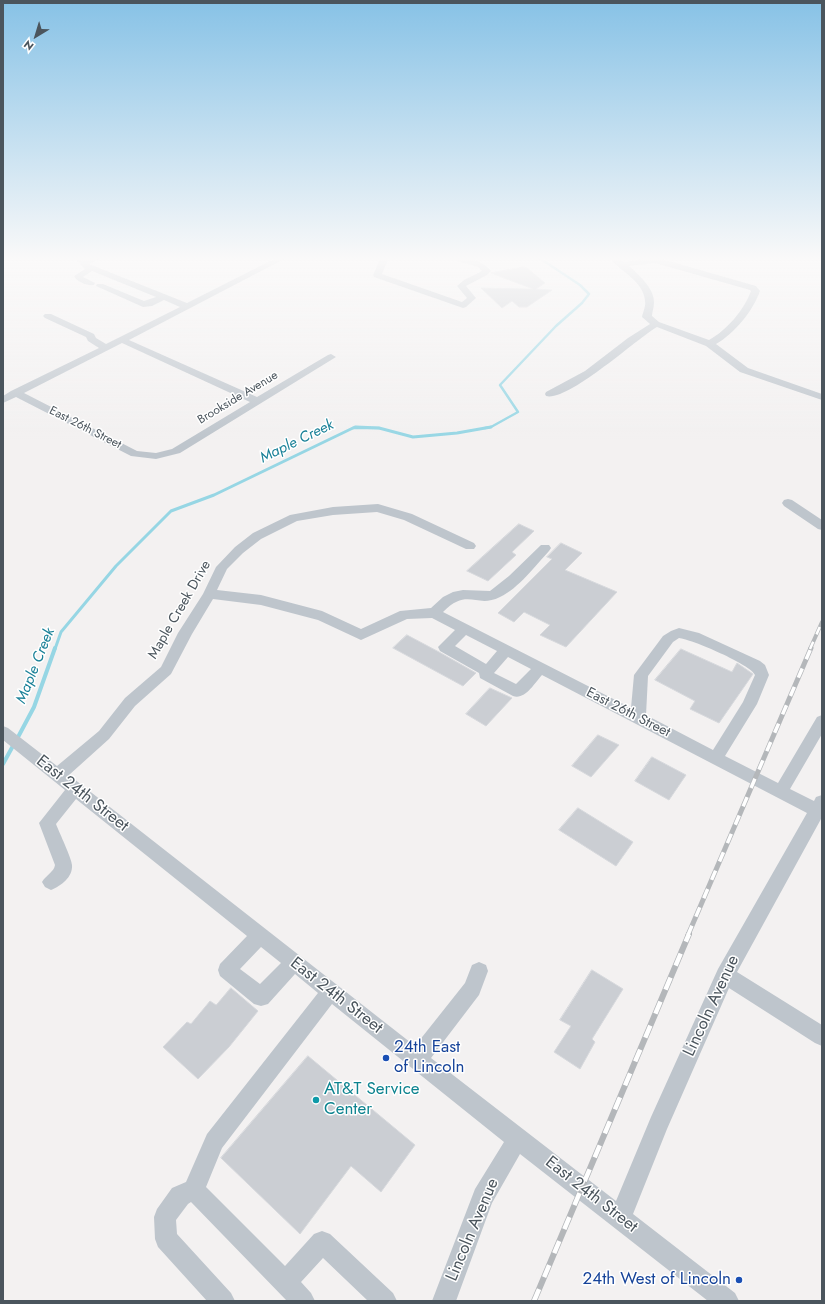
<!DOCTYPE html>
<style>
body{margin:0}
#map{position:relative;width:825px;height:1304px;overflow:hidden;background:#f3f1f1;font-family:Jost,sans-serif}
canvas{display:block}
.frame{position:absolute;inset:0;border:4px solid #4b555d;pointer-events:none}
.north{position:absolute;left:16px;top:16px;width:40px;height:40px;-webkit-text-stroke:3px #fff;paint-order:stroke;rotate:218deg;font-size:11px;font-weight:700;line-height:16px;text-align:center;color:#4b555d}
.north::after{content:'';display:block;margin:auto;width:14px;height:18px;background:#4b555d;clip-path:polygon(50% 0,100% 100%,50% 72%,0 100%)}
</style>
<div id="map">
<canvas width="825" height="1304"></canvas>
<div class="frame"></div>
<div class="north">N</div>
</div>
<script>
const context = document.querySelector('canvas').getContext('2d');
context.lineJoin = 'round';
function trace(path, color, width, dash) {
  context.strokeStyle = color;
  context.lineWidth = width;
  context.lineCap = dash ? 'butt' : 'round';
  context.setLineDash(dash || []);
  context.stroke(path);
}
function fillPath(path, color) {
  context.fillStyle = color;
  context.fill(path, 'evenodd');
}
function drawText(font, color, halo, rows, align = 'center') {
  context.font = font + ' Jost,sans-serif';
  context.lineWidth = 3;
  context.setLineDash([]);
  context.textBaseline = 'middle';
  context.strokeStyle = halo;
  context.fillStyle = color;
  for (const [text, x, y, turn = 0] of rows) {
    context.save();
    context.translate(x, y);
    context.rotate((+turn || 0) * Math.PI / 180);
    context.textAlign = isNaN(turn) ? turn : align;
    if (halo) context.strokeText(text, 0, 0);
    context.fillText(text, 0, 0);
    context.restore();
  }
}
trace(new Path2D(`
 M353 428H379
 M485 428 491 427 518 412 500 385 556 326 582 303 589 294 580 285 538 257`), '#96d6e4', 2.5);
trace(new Path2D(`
 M356 427 379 428 413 437 457 433 491 427
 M55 649 61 632 116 566 171 511 214 495 355 427`), '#96d6e4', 3);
trace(new Path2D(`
 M17 739 34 707 55 648
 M3 764 14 744`), '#96d6e4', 4);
const building = new Path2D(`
 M524 267 527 268 545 283 536 289 552 290 527 307H519L512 301 502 308 481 288 533 289 491 273Z
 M519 524 534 531 512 552 516 555 488 581 467 571Z
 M561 543 582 553 565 570 617 592 566 647 540 635 550 625 524 612 514 622 498 613 552 559 547 557Z
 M407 635 439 652 476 673 463 686 393 648Z
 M681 649 732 672 737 663 753 674 719 723 690 709 695 701 655 680Z
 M490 688 512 698 486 726 466 714Z
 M598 735 619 745 591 777 572 766Z
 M652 757 686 775 669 800 635 781Z
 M578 808 633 842 616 866 559 830Z
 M592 970 623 989 592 1039 595 1042 580 1069 554 1052 571 1026 560 1020Z
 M231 988 258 1011 229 1047 198 1079 163 1047 187 1022 191 1024 210 1001 216 1005Z
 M308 1056 415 1145 381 1192 351 1166 300 1234 221 1158Z`);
fillPath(building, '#cbced3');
trace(building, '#d6d8dc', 1);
fillPath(new Path2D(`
 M74 257H82L85 260 91 257H102L89 264 187 303 278 257H288L129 340 257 397 328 355 331 354 336 357 180 453 156 459 131 456 16 397 3 403V396L11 391 99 348 88 341 86 337 45 318 43 316 45 314H51L94 334 96 338 106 344 180 307 164 300 152 306 143 307 96 286 97 284H103L144 301 156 297 92 271 83 277 95 283 94 285C87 286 77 282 74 276L85 269ZM122 343 250 402 172 449 156 453 137 451 24 393Z
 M381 257H389L382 274 462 302 467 298 457 286 464 280 482 271 478 267 451 259 450 257C465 257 482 259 491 271L487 275 466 286 476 298 466 307 463 308 374 277 373 275Z
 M609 257H618L624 262 655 257 756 286 760 291C753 311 734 334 716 344L748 368 822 394V400L740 372 706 346 657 327C635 340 568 402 546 396L545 394 546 392 585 371 628 338 650 324 642 317C643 312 646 306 645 301 644 281 619 271 609 257ZM655 263 750 290 751 291C744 310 727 330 709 340L659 322 652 316C652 312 654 308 654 303 655 289 639 275 629 266Z
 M788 499 792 500 822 520V530L818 529 784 506 782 503 784 500Z
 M378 504 412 514 474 543 476 546 474 549H466L404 520 377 512 333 515 297 521 261 539 243 553 227 569 217 590 261 595 322 611 361 629 400 611 431 608 443 597 453 592 463 590 490 591 509 576 541 545H549L551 548 549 551C535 566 519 588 500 597 476 609 468 587 443 612L631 708 634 675 663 636 671 631 679 628 699 633 760 661 765 665 769 675 757 704 725 756 778 783 817 717 822 715V734L790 789 814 801 816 797 822 795V820L821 819 737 972 822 1025V1046L815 1043 729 988 667 1129 633 1214 735 1293 739 1301H708L520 1154 492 1203 456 1301H432L475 1189 504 1142 332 1004 222 1148 206 1187 285 1266 314 1234 322 1231 330 1234 393 1293 397 1301H368L323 1258 301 1282 311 1293 315 1301H287L191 1202 188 1204 176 1220 177 1234 231 1293 235 1301H207L158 1247 155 1239 154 1217 157 1209 172 1188 186 1182 207 1134 318 993 295 974 268 1004 261 1006 254 1004 220 976 218 970 220 964 247 936 76 799 56 824C59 832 72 859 72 865 73 877 61 886 51 890L45 887 42 882C46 875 54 872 55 865L39 823 65 790 3 740V726L8 728 57 766 99 731 125 698 161 667 178 633 203 594 216 567 235 547 253 533 290 515 333 507ZM213 599 261 605 318 620 361 640 407 619 432 618 455 630 438 647 440 651 479 673 480 678 513 696C525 700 534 684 542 675L807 813 718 969 651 1117 616 1201 431 1058 479 995 488 971 486 965 479 962 472 965 465 983 415 1046 69 775 109 739 135 706 171 674 192 634ZM466 635 497 651 486 664 455 646ZM679 638C691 639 752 665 755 675L743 702 713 750 646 715 648 676 673 642ZM508 657 531 669 516 684 494 673ZM261 947 281 963 260 984 240 969Z`), '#bec5cc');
const railFar2 = new Path2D(`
 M810 649 822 622`);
const railFar1 = new Path2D(`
 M688 935 811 648`);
const rail = new Path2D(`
 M534 1301 689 934`);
trace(railFar2, '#b4b7ba', 4);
trace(railFar1, '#b4b7ba', 5);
trace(rail, '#b4b7ba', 6);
trace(railFar2, '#fff', 2.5, [8]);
trace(railFar1, '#fff', 3.5, [10]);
trace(rail, '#fff', 4.5, [13]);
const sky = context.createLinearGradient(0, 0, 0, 439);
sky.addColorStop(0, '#87c2e6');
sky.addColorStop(0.59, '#faf9f9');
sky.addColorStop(1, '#faf9f900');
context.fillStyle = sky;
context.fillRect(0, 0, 825, 439);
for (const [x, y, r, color] of [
 [386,1058,4,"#1a4fb4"],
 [316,1100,4,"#0f9aa8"],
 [739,1280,4,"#1a4fb4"]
]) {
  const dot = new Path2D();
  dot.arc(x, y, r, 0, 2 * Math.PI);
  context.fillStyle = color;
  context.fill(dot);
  trace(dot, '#fff', 1.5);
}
drawText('12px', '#4b555d', '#fff', [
 ["Brookside Avenue",238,398,-31],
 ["East 26th Street",85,428,27]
]);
drawText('14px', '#4b555d', '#fff', [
 ["Maple Creek Drive",180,610,-60],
 ["East 26th Street",628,713,27]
]);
drawText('italic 15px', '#1a8198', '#fff', [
 ["Maple Creek",297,442,-26],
 ["Maple Creek",36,666,-68]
]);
drawText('17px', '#4b555d', '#fff', [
 ["East 24th Street",82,794,38],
 ["East 24th Street",336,996,38],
 ["Lincoln Avenue",712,1006,-65],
 ["East 24th Street",591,1195,38],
 ["Lincoln Avenue",473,1230,-67]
]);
drawText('17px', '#164399', '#fff', [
 ["24th East",394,1048],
 ["of Lincoln",394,1068],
 ["24th West of Lincoln",731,1280,"right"]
], 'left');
drawText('17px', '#0d838f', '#fff', [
 ["AT&T Service",324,1090],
 ["Center",324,1110]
], 'left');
</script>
